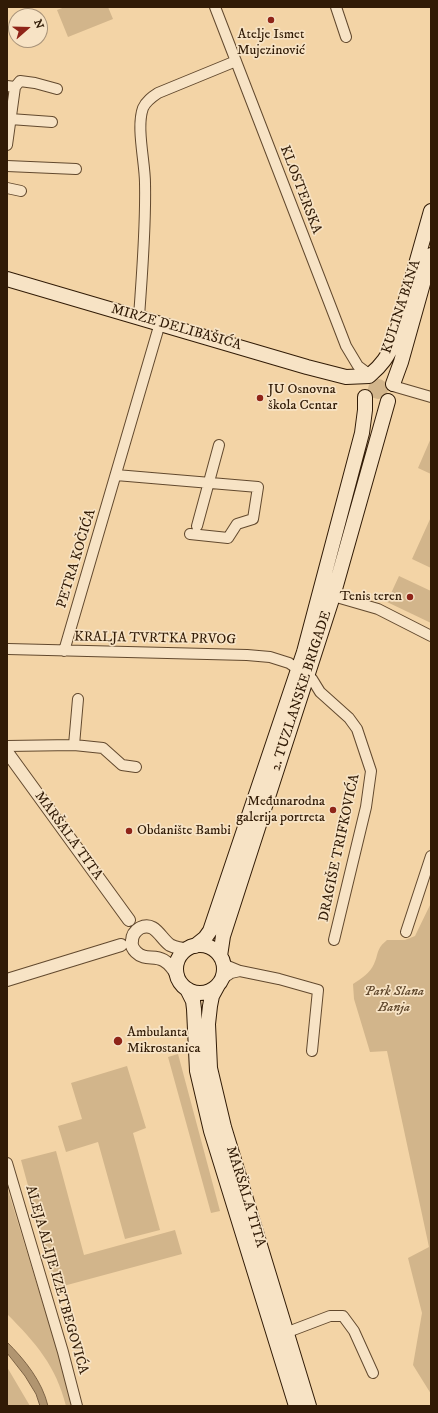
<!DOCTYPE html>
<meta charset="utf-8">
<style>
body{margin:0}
#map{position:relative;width:438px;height:1413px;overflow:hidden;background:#f3d4a6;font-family:"IM FELL DW Pica",serif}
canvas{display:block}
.frame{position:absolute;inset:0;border:8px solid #311b06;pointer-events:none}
.north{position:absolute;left:8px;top:8px;width:40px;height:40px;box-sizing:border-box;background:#f7e3c5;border:1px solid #a89379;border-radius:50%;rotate:70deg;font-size:11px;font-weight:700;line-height:16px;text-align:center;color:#311b06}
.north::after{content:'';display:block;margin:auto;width:14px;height:18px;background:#8f2418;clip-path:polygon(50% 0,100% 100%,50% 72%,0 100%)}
</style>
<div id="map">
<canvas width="438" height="1413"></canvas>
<div class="frame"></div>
<div class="north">N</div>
</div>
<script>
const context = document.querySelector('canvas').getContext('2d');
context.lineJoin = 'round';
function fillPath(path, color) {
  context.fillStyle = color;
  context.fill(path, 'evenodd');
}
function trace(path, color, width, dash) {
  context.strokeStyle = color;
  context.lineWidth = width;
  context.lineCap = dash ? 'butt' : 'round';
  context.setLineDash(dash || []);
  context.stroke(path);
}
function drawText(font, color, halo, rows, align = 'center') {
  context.font = font + ' "IM FELL DW Pica",serif';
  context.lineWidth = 3.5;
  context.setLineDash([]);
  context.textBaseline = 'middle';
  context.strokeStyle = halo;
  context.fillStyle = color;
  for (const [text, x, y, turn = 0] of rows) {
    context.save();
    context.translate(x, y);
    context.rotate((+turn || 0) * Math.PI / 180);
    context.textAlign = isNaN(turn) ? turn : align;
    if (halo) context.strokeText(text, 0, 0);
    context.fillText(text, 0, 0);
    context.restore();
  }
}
fillPath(new Path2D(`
 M65 7H108L113 19 68 37 57 10Z
 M368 389a10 10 0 1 1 20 0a10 10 0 1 1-20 0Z
 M431 438V474L418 468Z
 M431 517V568L412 559Z
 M399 576 431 591V623L387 602Z
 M431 903V1394L413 1365 422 1313 408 1258 429 1247 387 1051 370 1052 354 999 353 984C361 979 370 973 374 964 379 953 376 949 387 940H405L415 936Z
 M178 1054 220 1211 211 1213 168 1057Z
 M127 1066 146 1128 133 1133 160 1230 125 1239 98 1142 66 1152 58 1126 82 1119 71 1083Z
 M56 1151 84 1255 175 1230 182 1254 56 1288 21 1160Z
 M7 1187 56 1347 72 1406H66C56 1366 36 1343 7 1314Z
 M7 1367 30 1406H7Z`), '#d2b58b');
const water = new Path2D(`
 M7 1342C25 1360 42 1381 48 1406H40L36 1394 25 1376 7 1353Z`);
fillPath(water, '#b19570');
trace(water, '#7e6446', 1);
const minor = new Path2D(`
 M215 7 346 346 358 366 370 375
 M336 7 346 37
 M7 86 15 87 7 145
 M15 87 20 81 35 83 57 89
 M10 119 52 122
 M7 166 76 169
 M7 188 21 191
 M139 317C142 273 146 228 145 183 145 162 136 127 143 108 146 101 152 97 158 93L236 61
 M393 386 431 397
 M116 475 258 487 253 519 237 524 228 538 190 534
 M197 526 219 445
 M333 596 378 609 431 636
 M8 649 247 655 270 657 289 663 312 679 320 692 349 718 357 729 371 771 366 807 334 940
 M64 651 160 323
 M74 745 103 748 122 765 136 767
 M7 746 74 745 78 699
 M406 932 431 856
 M240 971 279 979 318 990 312 1051
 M222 979 231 973 240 971 223 964
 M7 1163 63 1352 77 1406
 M280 1335 330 1316H343L354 1331 373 1373`);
const tertiary = new Path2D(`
 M7 752 129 920
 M178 977C161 946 149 965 136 952 133 949 131 945 132 941 132 936 135 931 140 928 155 921 160 938 170 945 176 948 181 949 188 949
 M7 980 121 945`);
const secondary = new Path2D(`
 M7 279 307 367 346 377 369 376
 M370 375C382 365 388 356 394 342L431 211
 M393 384 401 362 431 255
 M176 969a24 24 0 1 1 48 0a24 24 0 1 1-48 0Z
 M195 946 205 938 210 931 304 652 362 433 365 410V397
 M220 956 223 936 333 596 388 401
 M218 985 212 996 210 1006 208 1024 210 1068 224 1127 309 1406
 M187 989 193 1001 194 1009 197 1071 211 1131 296 1406`);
trace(minor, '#62492e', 12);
trace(tertiary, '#62492e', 14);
trace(secondary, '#311b06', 16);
trace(minor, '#f7e3c5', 10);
trace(tertiary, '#f7e3c5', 12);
trace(secondary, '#f7e3c5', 14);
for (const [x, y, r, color] of [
 [271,20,4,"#8f2418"],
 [260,398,4,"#8f2418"],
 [410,597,4,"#8f2418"],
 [333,810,4,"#8f2418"],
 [129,831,4,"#8f2418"],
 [118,1041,5,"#8f2418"]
]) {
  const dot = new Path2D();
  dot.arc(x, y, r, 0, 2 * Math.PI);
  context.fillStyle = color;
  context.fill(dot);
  trace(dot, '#f7e3c5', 1.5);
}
drawText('14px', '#311b06', '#f7e3c5', [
 ["Atelje Ismet",271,35,"center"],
 ["Mujezinović",271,51,"center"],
 ["JU Osnovna",268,390],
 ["škola Centar",268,406],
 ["Tenis teren",402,597,"right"],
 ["Međunarodna",325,802,"right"],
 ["galerija portreta",325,818,"right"],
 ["Obdanište Bambi",137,831],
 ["Ambulanta",127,1033],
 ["Mikrostanica",127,1049]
], 'left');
drawText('14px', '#311b06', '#f7e3c5', [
 ["KLOSTERSKA",300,190,69],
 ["KULINA BANA",402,307,-72],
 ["MIRZE DELIBAŠIĆA",176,328,16],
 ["PETRA KOČIĆA",77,559,-73],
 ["KRALJA TVRTKA PRVOG",155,639,1],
 ["2. TUZLANSKE BRIGADE",302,691,-72],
 ["MARŠALA TITA",68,836,54],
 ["DRAGIŠE TRIFKOVIĆA",340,848,-78],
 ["MARŠALA TITA",245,1197,73],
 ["ALEJA ALIJE IZETBEGOVIĆA",56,1280,74]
]);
drawText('italic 14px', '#61492e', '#f7e3c5', [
 ["Park Slana",394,992],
 ["Banja",394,1008]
]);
</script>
